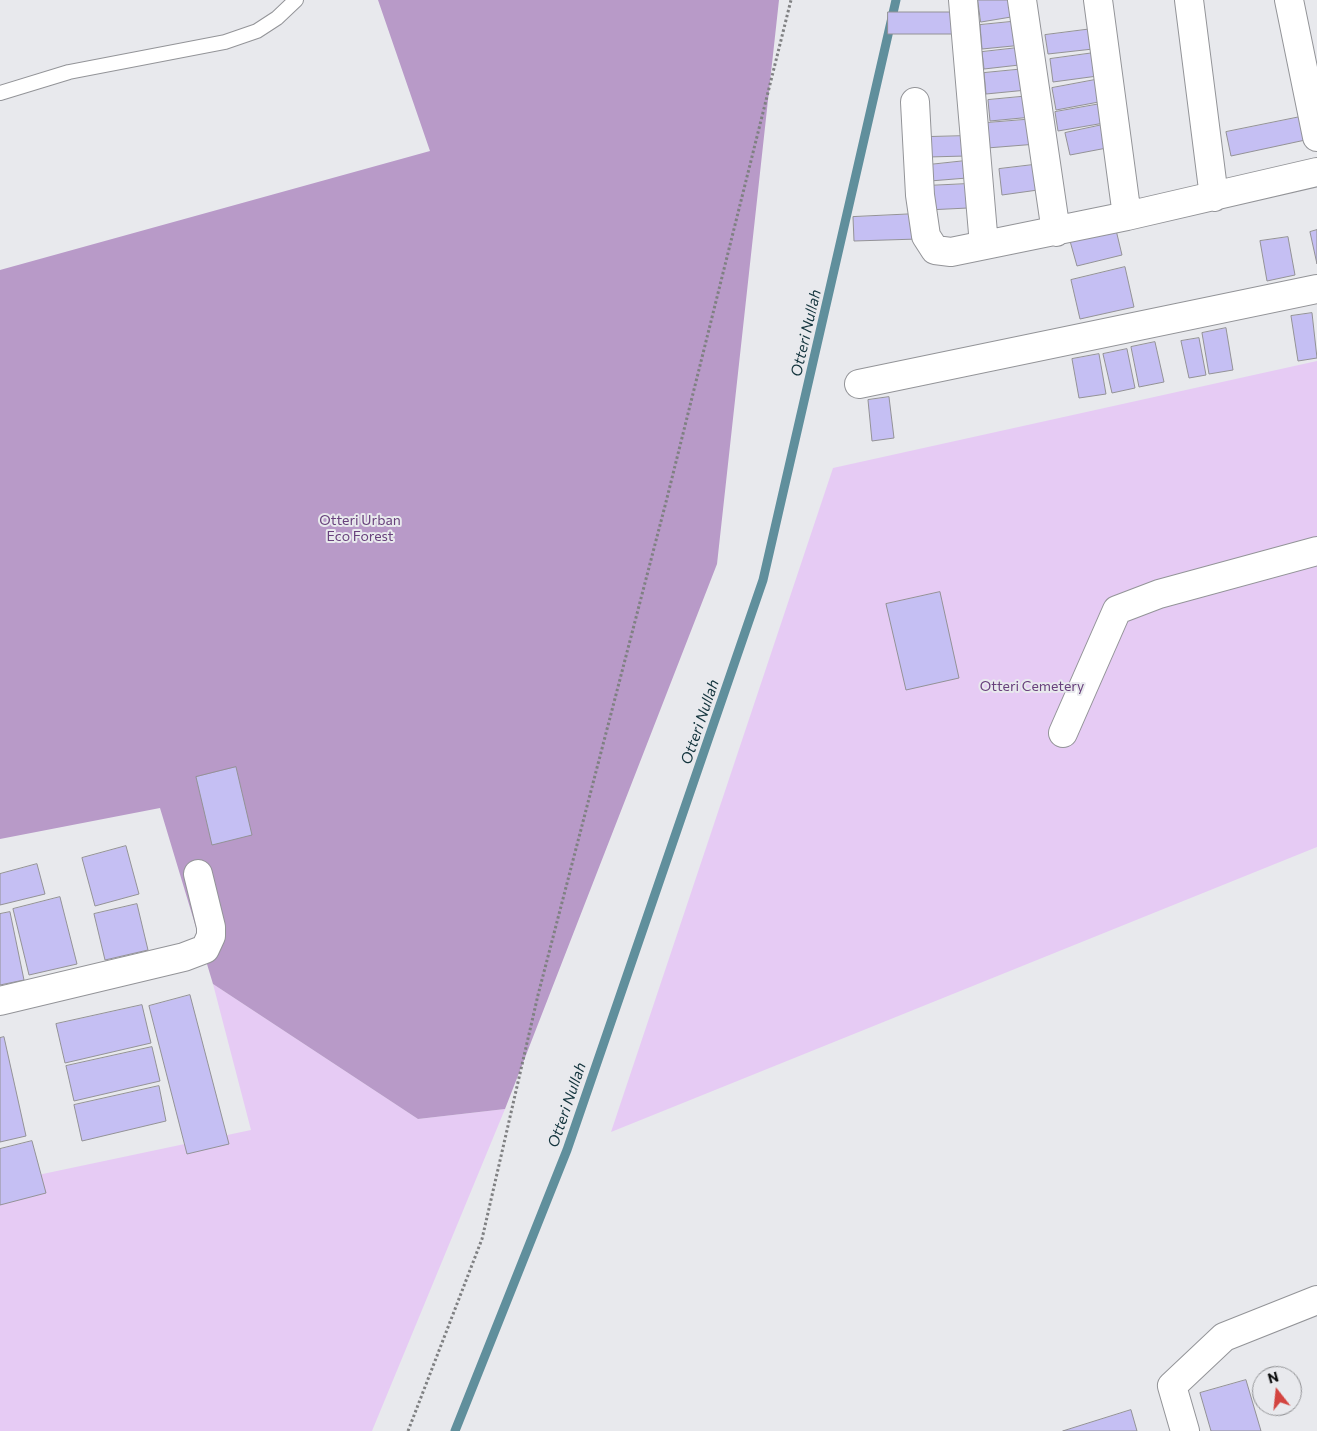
<!DOCTYPE html>
<style>
body{margin:0}
#map{position:relative;width:1317px;height:1431px;overflow:hidden;background:#e8e9ed;font-family:Commissioner,sans-serif}
canvas{display:block}
.north{position:absolute;left:1252px;top:1366px;width:50px;height:50px;box-sizing:border-box;background:#e8e9ed;border:1px solid #909194;border-radius:50%;rotate:344deg;font-size:14px;font-weight:700;line-height:20px;text-align:center;color:#0d0e0f}
.north::after{content:'';display:block;margin:auto;width:18px;height:22px;background:#d34440;clip-path:polygon(50% 0,100% 100%,50% 72%,0 100%)}
</style>
<div id="map">
<canvas width="1317" height="1431"></canvas>
<div class="north">N</div>
</div>
<script>
const context = document.querySelector('canvas').getContext('2d');
context.lineJoin = 'round';
function fillPath(path, color) {
  context.fillStyle = color;
  context.fill(path, 'evenodd');
}
function trace(path, color, width, dash) {
  context.strokeStyle = color;
  context.lineWidth = width;
  context.lineCap = dash ? 'butt' : 'round';
  context.setLineDash(dash || []);
  context.stroke(path);
}
function drawText(font, color, halo, rows, align = 'center') {
  context.font = font + ' Commissioner,sans-serif';
  context.lineWidth = 4;
  context.setLineDash([]);
  context.textBaseline = 'middle';
  context.strokeStyle = halo;
  context.fillStyle = color;
  for (const [text, x, y, turn = 0] of rows) {
    context.save();
    context.translate(x, y);
    context.rotate((+turn || 0) * Math.PI / 180);
    context.textAlign = isNaN(turn) ? turn : align;
    if (halo) context.strokeText(text, 0, 0);
    context.fillText(text, 0, 0);
    context.restore();
  }
}
fillPath(new Path2D(`
 M1317 361V847L611 1132 833 468Z
 M213 984 418 1119 505 1109 372 1431H0V1183L251 1130Z`), '#e6cbf4');
fillPath(new Path2D(`
 M378 0H779L717 564 505 1109 418 1119 213 984 160 808 0 839V270L430 151Z`), '#b89ac8');
trace(new Path2D(`
 M455 1431 567 1150 763 580 896 0`), '#608f9c', 9);
const building = new Path2D(`
 M978 0H1020L1023 15 981 22Z
 M888 12H961L960 34H888Z
 M1020 21 1023 45 982 49 980 25Z
 M1100 28 1102 48 1048 54 1045 35Z
 M1026 47 1028 64 984 69 982 52Z
 M1101 52 1105 75 1053 82 1050 59Z
 M1025 69 1027 90 986 94 984 73Z
 M1100 79 1104 101 1056 110 1052 88Z
 M1030 96 1032 117 990 121 988 100Z
 M1106 103 1110 122 1058 131 1055 112Z
 M1305 116 1310 139 1231 156 1226 132Z
 M1035 119 1037 144 987 148 986 123Z
 M1107 124 1112 147 1070 155 1065 133Z
 M966 136V156L928 157 927 137Z
 M965 161 967 178 930 181 928 165Z
 M1041 164 1045 189 1002 195 999 169Z
 M967 184 968 208 927 210 925 186Z
 M916 214 918 239 854 241 853 217Z
 M1116 230 1122 255 1077 266 1070 241Z
 M1317 230V264L1310 232Z
 M1288 237 1295 275 1267 281 1260 241Z
 M1125 267 1134 307 1080 319 1071 280Z
 M1312 313 1317 358 1298 361 1291 316Z
 M1226 328 1233 370 1209 374 1202 333Z
 M1199 338 1206 375 1189 378 1181 341Z
 M1155 342 1164 382 1139 387 1131 347Z
 M1127 349 1135 388 1112 393 1103 354Z
 M1099 354 1106 394 1079 398 1072 359Z
 M889 397 894 438 872 441 868 400Z
 M940 592 959 678 906 690 886 604Z
 M236 767 252 835 212 845 196 777Z
 M126 846 139 894 95 906 82 858Z
 M37 864 45 894 0 905V874Z
 M60 897 77 964 29 975 13 909Z
 M137 904 148 950 105 960 94 914Z
 M10 912 24 980 0 985V914Z
 M190 995 229 1144 187 1154 149 1006Z
 M142 1005 151 1043 65 1063 56 1024Z
 M4 1037 26 1136 0 1142V1038Z
 M152 1047 160 1081 74 1101 66 1066Z
 M159 1086 166 1121 82 1141 74 1105Z
 M32 1141 46 1193 0 1205V1149Z
 M1246 1380 1261 1431H1211L1200 1393Z
 M1131 1410 1137 1431H1063Z`);
fillPath(building, '#c5bff3');
trace(building, '#939296', 1);
const lane = new Path2D(`
 M0 93 69 72 225 42 257 31 277 18 296 0`);
const street = new Path2D(`
 M963 0 984 245
 M1022 0 1056 232
 M1098 0 1127 216
 M1189 0 1214 197
 M1289 0 1317 137
 M915 102 920 195 926 236 935 250 951 252 1127 216 1317 172
 M859 384 1317 289
 M1063 733 1117 610 1159 594 1317 551
 M0 1001 184 957 205 949 211 936V927L198 874
 M1185 1431 1172 1386 1224 1337 1317 1300`);
trace(lane, '#939498', 16);
trace(street, '#939498', 30);
trace(new Path2D(`
 M408 1431 482 1239 538 995 666 502 791 0`), '#7f8082', 3, [2.5, 2.5]);
trace(lane, '#fff', 14);
trace(street, '#fff', 28);
drawText('14px', '#68417c', '#e8e9ed', [
 ["Otteri Urban",360,520],
 ["Eco Forest",360,536],
 ["Otteri Cemetery",1032,686]
]);
drawText('italic 15px', '#13343d', '#e8e9ed', [
 ["Otteri Nullah",806,333,-77],
 ["Otteri Nullah",700,722,-71],
 ["Otteri Nullah",567,1105,-71]
]);
</script>
